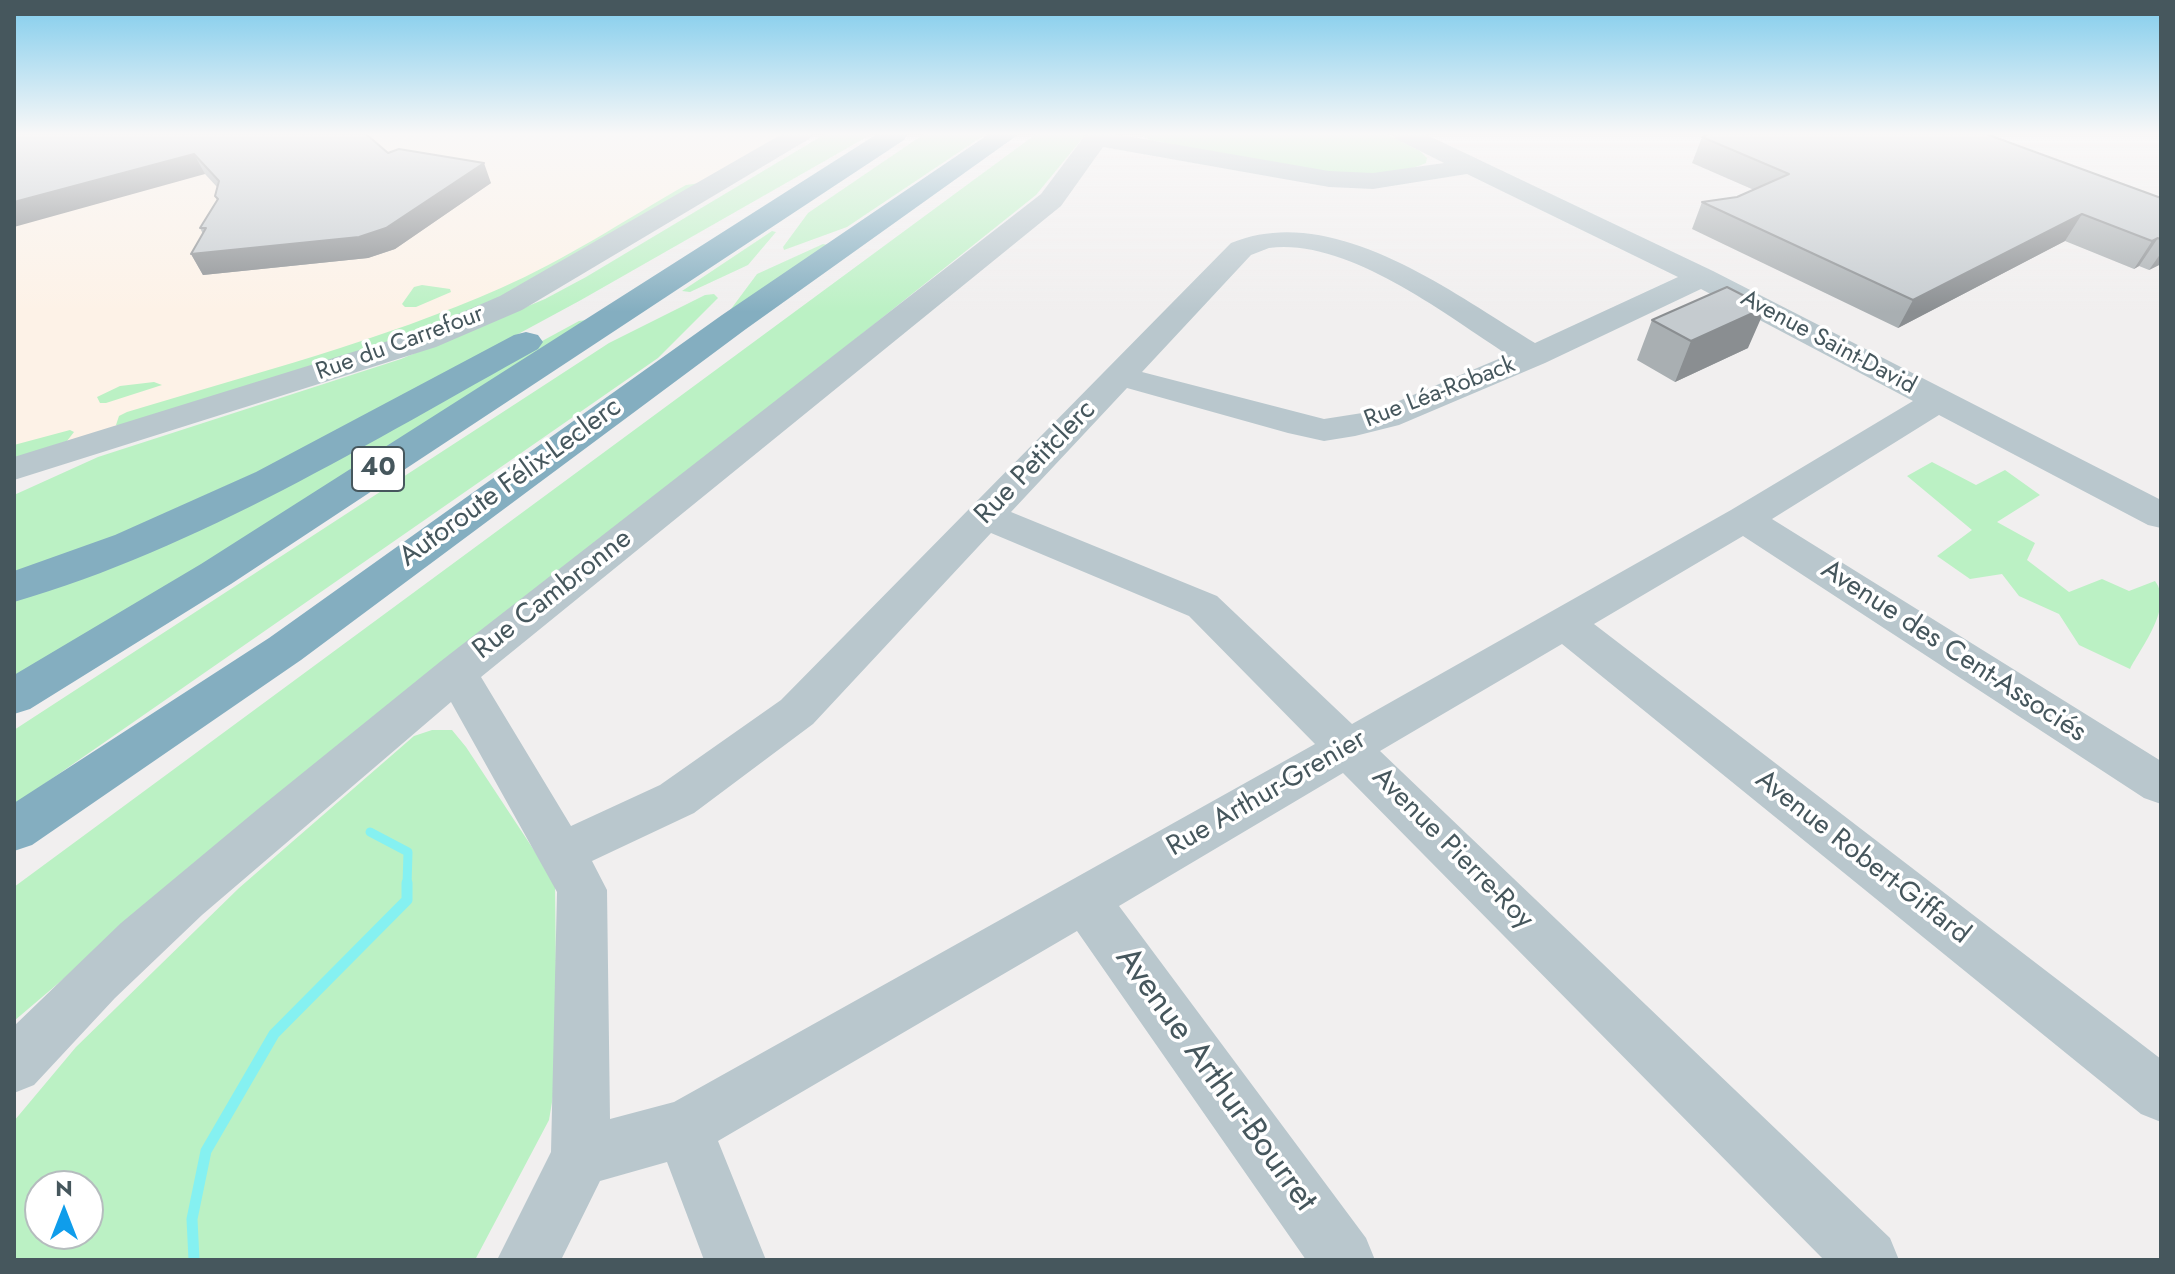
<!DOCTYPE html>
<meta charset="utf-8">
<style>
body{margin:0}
#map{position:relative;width:2175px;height:1274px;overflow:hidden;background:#f1efef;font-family:Jost,sans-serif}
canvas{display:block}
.frame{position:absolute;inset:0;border:16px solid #46575d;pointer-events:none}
.north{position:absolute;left:24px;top:1170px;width:80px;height:80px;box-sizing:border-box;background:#fff;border:2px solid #b5bcbe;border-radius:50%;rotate:0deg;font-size:22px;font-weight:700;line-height:32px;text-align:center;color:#46575d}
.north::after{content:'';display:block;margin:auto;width:28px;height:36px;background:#0f9deb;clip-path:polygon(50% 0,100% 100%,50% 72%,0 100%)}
</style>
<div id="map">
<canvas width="2175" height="1274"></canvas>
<div class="frame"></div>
<div class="north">N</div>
</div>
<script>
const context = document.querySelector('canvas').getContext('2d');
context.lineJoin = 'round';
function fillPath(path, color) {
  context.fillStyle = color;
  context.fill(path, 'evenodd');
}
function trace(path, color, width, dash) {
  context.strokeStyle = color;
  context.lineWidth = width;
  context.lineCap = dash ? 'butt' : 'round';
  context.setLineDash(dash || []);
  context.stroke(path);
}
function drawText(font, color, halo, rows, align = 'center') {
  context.font = font + ' Jost,sans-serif';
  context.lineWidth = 7;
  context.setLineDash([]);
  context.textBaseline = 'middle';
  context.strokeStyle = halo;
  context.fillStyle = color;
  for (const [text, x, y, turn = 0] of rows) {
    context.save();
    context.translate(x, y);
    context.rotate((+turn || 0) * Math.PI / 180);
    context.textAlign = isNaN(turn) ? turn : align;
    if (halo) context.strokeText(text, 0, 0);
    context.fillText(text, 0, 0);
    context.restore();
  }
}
fillPath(new Path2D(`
 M14 134H800L511 303 14 469Z`), '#fdf2e7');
fillPath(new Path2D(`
 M825 134H872L581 300 291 457 14 581V495L98 457 401 359 545 299 586 277Z
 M924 134H986L847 227 784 250 783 247 808 213Z
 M1036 134H1086L1036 195 203 860 14 1021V887Z
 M1140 134H1387L1420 151 1427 158 1426 163C1363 192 1219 152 1150 140Z
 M700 183 549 277 422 333 124 426 116 425 119 416 127 412C252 374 381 341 501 288 565 260 625 220 686 185Z
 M772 231 776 232 748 265 690 292 682 291Z
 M823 244 828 245 728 313 757 274Z
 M422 285 450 289 451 292 416 307H405L402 304 414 287Z
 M714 294 718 298 658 358 14 805V730L609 343 705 295Z
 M586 320 14 686V601L87 576 216 518 579 321Z
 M154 382 162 385 106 403H100L97 397 120 386Z
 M70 430 74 432 67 441 14 459V445Z
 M1932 462 1976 485 2005 470 2040 495 1997 522 2035 543 2027 560 2069 592 2102 579 2129 591 2155 581C2174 606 2142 646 2130 669L2079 645 2059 614 2019 596 2002 574 1970 579 1937 556 1972 530 1907 476Z
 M432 730H452L466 747 555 882 557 1072 549 1120 475 1260H14V1121L76 1047 239 888 414 736ZM40 1186H88V1234H40Z`), '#bbf1c4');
trace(new Path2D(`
 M370 832 408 852 407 885`), '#85f1f1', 9);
trace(new Path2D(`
 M194 1260 192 1219 206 1151 274 1034 407 900V883`), '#85f1f1', 11);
fillPath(new Path2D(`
 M782 134H813L809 139 522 310 436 347 14 480V457L414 333 500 296Z
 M1086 134H1115L1329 171 1373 173 1444 163 1396 139 1392 134H1425L1713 271 2161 500V528L2148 525 1939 415 1772 519 2161 761V804L2144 798 1743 536 1594 624 2161 1059V1122L2141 1114 1562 644 1380 751 1890 1238 1899 1260H1824L1343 773 1119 906 1366 1238 1375 1260H1306L1077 931 718 1141 766 1260H704L667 1162 600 1181 561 1260H497L551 1152 557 892 451 702 202 915 115 998 34 1085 14 1093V1026L121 923 258 809 441 661 1041 194ZM1103 147 1329 187 1373 189 1467 174 1678 277 1535 343C1451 292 1333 201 1231 243L781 700 660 785 571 826 481 677 1061 206ZM1269 248C1348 238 1444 314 1508 355L1375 411 1324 419 1142 372 1251 255ZM1701 289 1913 401 1731 510 1352 724 1217 596 1011 512 1127 388 1288 433 1324 441 1355 436 1399 425 1545 363ZM991 533 1189 616 1315 744 674 1102 610 1119 607 890 592 861 694 813 813 724Z`), '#b9c7cd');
fillPath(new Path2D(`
 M877 134H908L904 140 231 584 30 709 14 714V675L201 564Z
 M989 134H1019L746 329 301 660 32 845 14 851V803L269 638 722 315Z
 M526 332 538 335 543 342 538 349C370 442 200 548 14 602V571L115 535 256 472 514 335Z`), '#84aec0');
fillPath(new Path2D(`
 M14 134 388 153 491 183 395 249 368 258 203 275 191 254 203 234 200 228 217 200 215 196 217 187 205 174Z
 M1702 137 2161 198V264L2149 270 2139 266 2134 269 2065 241 1898 328 1692 229 1702 202 1737 197 1754 190 1692 163Z
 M1652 320 1748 348 1675 382 1637 360Z`), '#a9afb2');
fillPath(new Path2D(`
 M194 154 205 174 14 227V202Z
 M484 163 491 183 395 249 368 258 203 275 191 254Z
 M2082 214 2065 241 1898 328 1913 300Z
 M2158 238 2139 266 2134 269 2152 241Z
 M2161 253V264L2149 270Z
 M1766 307 1748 348 1675 382 1691 341Z`), '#8a8e91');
const building = new Path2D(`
 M14 134H366L388 153 399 149 484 163 386 228 359 237 191 254 206 228H200L218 199 215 196 219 181 194 154 14 202Z
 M1709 134H1986L2161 198V240L2158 238 2152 241 2082 214 1913 300 1702 202 1737 197 1789 174 1702 137Z
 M1727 287 1766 307 1691 341 1652 320Z`);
fillPath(building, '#c5cbcf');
trace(building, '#8a8e91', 2);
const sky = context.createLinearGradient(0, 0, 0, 312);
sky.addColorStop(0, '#80ccec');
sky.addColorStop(0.43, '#f9f8f8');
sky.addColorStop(1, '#f9f8f800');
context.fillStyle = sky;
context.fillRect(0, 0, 2175, 312);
drawText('24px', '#46575d', '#fff', [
 ["Avenue Saint-David",1828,343,28],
 ["Rue du Carrefour",400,344,-20],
 ["Rue Léa-Roback",1440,393,-21]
]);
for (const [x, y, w] of [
 [378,469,52]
]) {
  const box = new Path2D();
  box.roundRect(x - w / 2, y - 22, w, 44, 6);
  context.fillStyle = '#fff';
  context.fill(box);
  trace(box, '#46575d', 2);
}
drawText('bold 26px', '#46575d', null, [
 ["40",378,469]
]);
drawText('28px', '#46575d', '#fff', [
 ["Rue Petitclerc",1036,463,-46],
 ["Autoroute Félix-Leclerc",511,483,-36],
 ["Rue Cambronne",553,595,-38],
 ["Avenue des Cent-Associés",1953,652,33],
 ["Rue Arthur-Grenier",1267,794,-30],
 ["Avenue Pierre-Roy",1452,849,45],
 ["Avenue Robert-Giffard",1862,858,38]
]);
drawText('34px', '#46575d', '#fff', [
 ["Avenue Arthur-Bourret",1215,1080,54]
]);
</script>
